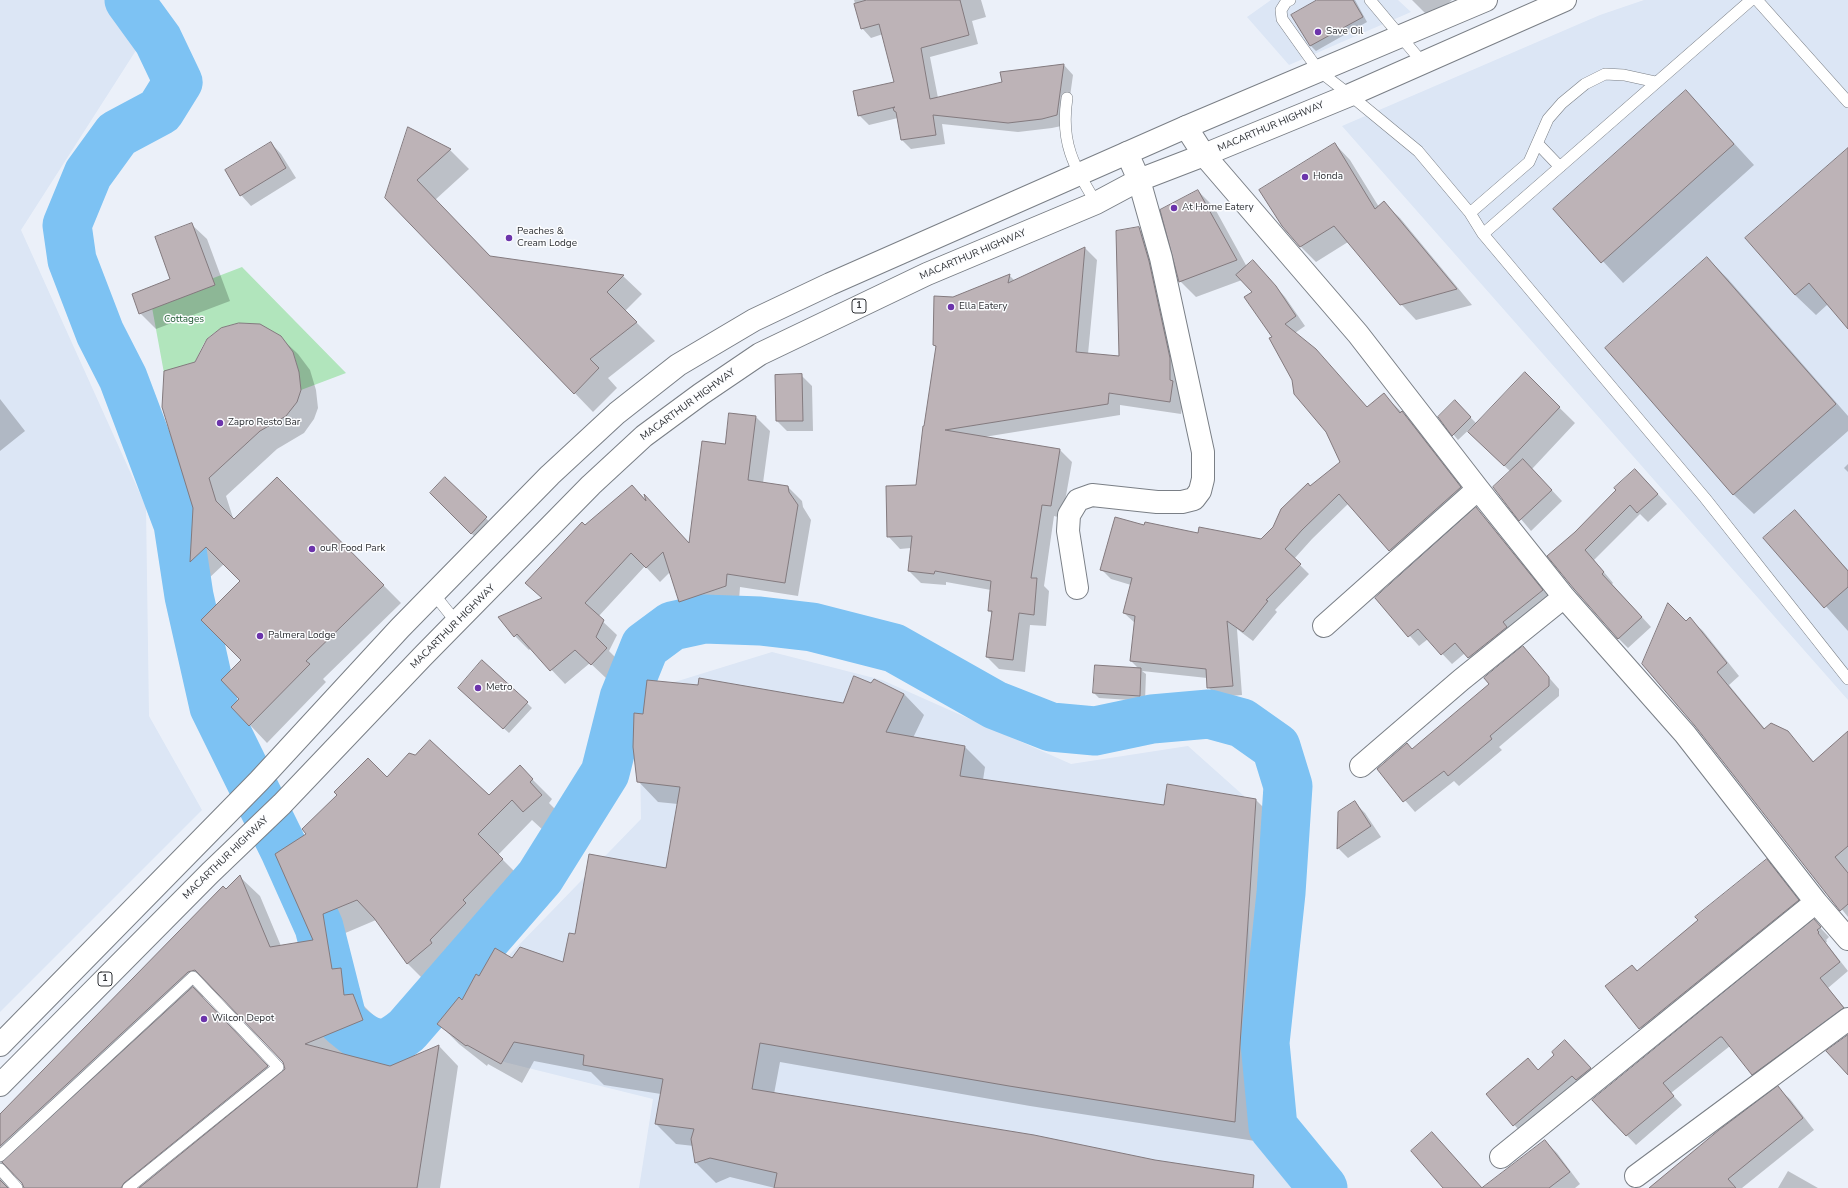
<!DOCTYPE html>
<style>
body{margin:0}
canvas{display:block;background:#ebf0f9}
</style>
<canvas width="1848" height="1188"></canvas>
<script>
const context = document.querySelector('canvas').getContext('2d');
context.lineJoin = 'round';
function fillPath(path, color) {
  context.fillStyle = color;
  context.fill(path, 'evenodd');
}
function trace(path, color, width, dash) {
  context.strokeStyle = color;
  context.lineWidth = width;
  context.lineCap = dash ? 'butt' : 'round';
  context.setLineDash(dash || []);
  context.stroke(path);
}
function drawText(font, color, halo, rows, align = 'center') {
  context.font = font + ' "Nunito Sans",sans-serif';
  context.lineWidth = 3;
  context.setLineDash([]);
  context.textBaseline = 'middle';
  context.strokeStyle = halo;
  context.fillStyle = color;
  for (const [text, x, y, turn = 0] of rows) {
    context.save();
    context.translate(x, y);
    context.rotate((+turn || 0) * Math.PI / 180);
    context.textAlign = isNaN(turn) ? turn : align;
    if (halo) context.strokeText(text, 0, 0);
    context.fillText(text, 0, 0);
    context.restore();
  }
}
fillPath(new Path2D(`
 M0 0H113L142 41 21 230 146 507 149 716 202 810 0 1012Z
 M1271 0H1398L1411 12 1289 65 1247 17Z
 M1644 0H1848V700L1342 126 1600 15Z
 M772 652 882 680 1071 764 1188 746 1244 796 1257 1144 1292 1188H639L653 1099 500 1061 451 1015 641 819 639 693Z`), '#dce6f5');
fillPath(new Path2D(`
 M242 267 346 373 301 390C298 378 298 361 292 351 274 321 234 313 208 338 202 344 199 355 195 362L164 373 151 302Z`), '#b1e5bc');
fillPath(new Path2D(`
 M854 0H981L986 17 972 21 978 44 930 57 938 98 1003 83 1064 65 1073 75 1066 125 1052 128 1018 132 942 124 945 144 911 149 902 140 898 118 869 125 859 115 895 83 883 34 871 38 862 28Z
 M1319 0H1355L1367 22 1316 51 1311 46 1292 15Z
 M1412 0H1452L1431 19Z
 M1686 91 1754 165 1623 283 1555 209Z
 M408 129 450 150 469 169 435 200 491 257 623 276 642 294 625 311 655 341 608 378 617 388 593 412 386 197Z
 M271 143 281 154 296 178 251 206 241 195Z
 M1335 144 1350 160 1379 207 1384 203 1400 218 1472 305 1416 320 1401 304 1348 242 1316 262 1300 246Z
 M1848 151V327L1828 304 1816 315 1795 295Z
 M1198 191 1214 207 1247 267 1262 271 1285 297 1305 326 1295 333 1368 408 1383 394 1412 422 1470 498 1400 560 1349 503 1312 539 1294 559 1309 574 1275 610 1277 612 1253 641 1237 629 1242 695 1218 697 1208 687 1207 678 1142 671 1146 674 1145 701 1099 698 1094 693 1139 669 1131 661 1135 623 1124 613 1131 585 1111 579 1101 569 1145 526 1199 535 1261 540 1342 462 1327 431 1293 379 1253 292 1242 280 1196 297 1180 281Z
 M191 224 207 239 230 301 156 329 140 313 172 280Z
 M1139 229 1151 241 1184 394 1181 414 1120 405V415L984 437 1060 450 1072 462 1062 518 1054 516 1044 586 1049 591 1046 626 1030 625 1025 672 999 669 987 657 993 614 989 611 991 590 946 582V585L921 583 909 571 911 548 900 549 888 536 917 486 937 348 934 345 953 298 1009 275 1015 281 1085 248 1097 260 1088 354 1120 357Z
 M1707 258 1728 279 1848 416V431L1754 514 1733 494Z
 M280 337 298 354 310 370 316 390 318 408 314 419 304 433 277 449 226 496 233 518 234 520 277 478 401 603 323 679 326 682 267 743 233 707 241 699V581L224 564 208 579 191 562 194 508 163 407Z
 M1525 374 1575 423 1532 469 1562 501 1531 531 1494 487 1511 472 1485 448Z
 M801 375 812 386 813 431H787L777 421Z
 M0 399 25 431 0 451Z
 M1455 402 1476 423 1458 440 1439 417Z
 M756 417 770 431 763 483 788 487 802 501 803 507 811 520 798 596 740 587 739 600 694 615 680 601 670 572 660 582 645 566 598 617 617 635 609 651 620 662 606 678 590 663 565 684 531 648 529 650 515 636 543 598 585 527 632 486 690 544 726 445Z
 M1848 464V472L1844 468Z
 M445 479 497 529 482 544 431 493Z
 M1645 480 1667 504 1648 522 1640 514 1594 560 1613 583 1612 584 1651 627 1628 648 1618 638 1575 532 1617 490Z
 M1476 508 1486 519 1552 601 1479 668 1465 653 1452 664 1428 639 1419 646 1376 598Z
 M1795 512 1848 570V631L1765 538Z
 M1690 619 1703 631 1739 676 1729 685 1765 729 1787 732 1814 762 1848 733V917L1696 726 1686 622Z
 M1523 648 1559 689V696L1499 747 1502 750 1459 786 1454 781 1415 812 1378 769 1407 744 1413 750 1490 684Z
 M874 680 904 694 924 715 913 738 965 747 985 767 983 780 1165 806 1256 800 1276 820 1255 1141 1030 1106 780 1062 774 1094 1230 1188H775L730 1177 716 1183 696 1163 694 1146 676 1144 656 1124 661 1094 604 1085 591 1072 534 1061 522 1083 488 1064 487 1066 459 1044 439 1024 462 1001 479 977 512 959 564 964 576 935 667 869 678 804 658 802 638 781 644 715 844 704 872 685Z
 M464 693 527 703 532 708 509 733Z
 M520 767 552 799 549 803 561 815 544 831 532 820 498 855 522 879 483 921 485 924 449 961 451 964 427 983 407 963 376 920 343 934 350 979 360 989 362 1004 373 1015 383 1040 345 1055 390 1067 439 1046 458 1066 440 1188H24L23 1183 14 1173 13 1188H0V1116L240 877 260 896 281 946 315 940 308 834 387 778 489 796ZM211 990 217 991 286 1065 283 1073 278 1077 202 998Z
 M1355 803 1365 813 1381 837 1348 858 1338 848Z
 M1767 861 1807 910 1649 1037 1606 986 1632 966 1638 971Z
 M1814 921 1829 937 1826 940 1827 941 1826 943 1848 971 1828 988 1848 1012 1761 1083 1730 1046 1671 1093 1682 1105 1636 1145 1616 1124 1615 1125 1606 1116 1593 1100Z
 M1574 1051 1599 1078 1523 1135 1488 1094 1528 1060 1539 1071Z
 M1778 1088 1790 1099 1814 1130 1742 1188H1652Z
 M1545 1141 1557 1153 1580 1184 1575 1188H1484Z
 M1788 1171 1818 1188H1778Z`), '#0003');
trace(new Path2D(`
 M129 0 158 40 178 82 160 111 117 134 88 174 67 225 72 260 100 333 123 378 178 524 189 596 214 707 285 851 319 927 343 1022C355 1032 371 1047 388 1042 395 1040 402 1034 407 1030L540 877 605 773 624 698 645 646 672 626 704 619 760 621 812 627 894 648 995 705 1051 727 1095 731 1152 719 1209 714 1242 723 1276 747 1288 786 1281 893 1265 1043 1273 1127 1323 1188`), '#7dc2f3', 49);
const building = new Path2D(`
 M867 0H960L969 35 921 48 930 99 1002 82 1000 72 1064 64 1057 115 1042 119 1008 123 933 115 936 135 901 140 896 112 894 111 893 108 895 107 858 116 853 91 894 82 879 24 861 29 854 4Z
 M1317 0H1353L1363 17 1310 46 1291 15Z
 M1686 90 1734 144 1601 263 1553 209Z
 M408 127 451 149 417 180 490 256 624 275 607 292 637 322 590 359 599 368 574 394 385 198Z
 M271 142 286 168 240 196 225 170Z
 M1335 143 1375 209 1384 201 1457 289 1400 305 1334 226 1300 247 1282 226 1259 190Z
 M1848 148V329L1809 283 1795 295 1745 238Z
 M1198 190 1237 260 1179 282 1160 210Z
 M192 223 215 285 139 314 132 294 170 279 155 237Z
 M1139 227 1149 261 1170 358V380L1173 381 1170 402 1109 393 1108 404 945 430 1060 449 1051 506 1042 505 1031 578H1037L1034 615 1019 613 1013 660 986 657 992 611H988L991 581 935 571 934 574 908 571 912 536 887 537 886 486 916 485 923 426H924L936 346 933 345 934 296 953 297 1010 274 1008 283 1085 247 1076 352 1119 356 1116 231Z
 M1707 257 1836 404 1733 495 1605 348Z
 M1253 260 1276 286 1296 316 1285 324 1316 349 1367 407 1384 393 1400 413 1402 411 1461 487 1389 551 1339 494 1302 530 1285 549 1301 564 1266 600 1268 601 1243 632 1227 621 1233 686 1207 688 1206 669 1130 661 1135 616 1123 613 1132 578 1100 570 1115 517 1144 525 1145 522 1198 533 1199 527 1261 539 1273 527 1281 509 1308 483 1310 486 1340 462 1326 432 1294 394 1292 380 1269 338 1272 337 1244 297 1252 292 1236 275Z
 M239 323 260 324 281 336 293 352 299 372 301 390 297 402 286 416 260 431 209 478 216 501 234 519 277 477 384 585 306 661 310 664 249 726 231 707 239 699 221 680 241 660 201 620 240 581 206 547 190 562 193 508 162 407 164 371 195 362 207 339 221 328Z
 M1525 372 1560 407 1504 466 1468 432Z
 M802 374 803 421H776L775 375Z
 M1455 400 1471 417 1452 436 1438 417Z
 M729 413 756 416 748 480 788 486 789 492 798 505 785 583 727 574 726 586 679 602 663 552 646 568 631 553 585 603 604 620 596 637 607 648 591 665 575 650 550 671 517 634 514 637 498 617 542 598 525 583 582 522 585 525 632 485 646 501 644 494 689 543 702 441 725 444Z
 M1523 459 1552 490 1519 521 1493 487Z
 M1635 469 1658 494 1637 513 1630 505 1585 550 1604 572 1602 574 1642 617 1618 639 1574 589 1547 556 1575 532 1616 490 1614 488Z
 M445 477 487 517 471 534 430 493Z
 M1476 507 1543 590 1503 622 1507 627 1468 658 1455 643 1441 655 1418 629 1408 637 1375 598Z
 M1795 510 1848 571V587L1824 608 1763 538Z
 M1668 603 1686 621 1690 617 1727 663 1717 672 1764 729 1771 723 1788 731 1813 762 1848 731V846L1835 857 1848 873V904L1840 911 1695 726 1642 664Z
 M1523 646 1549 677V686L1490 736 1492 739 1448 776 1444 771 1403 802 1377 769 1407 743 1412 749 1489 684 1484 678Z
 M482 660 528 702 503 729 458 688Z
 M1095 665 1141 668 1140 696 1093 693Z
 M854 676 871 683 874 679 904 694 886 732 965 746 960 776 1164 805 1167 784 1256 799 1235 1122 1009 1086 760 1043 752 1089 1034 1135 1155 1160 1254 1175 1253 1188H774L777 1173 710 1158 695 1163 691 1139 694 1129 655 1124 663 1079 583 1065 584 1055 514 1042 501 1064 467 1045 466 1046 437 1024 459 997 462 1000 476 974 479 976 495 948 512 958 520 947 563 962 569 933 575 934 589 854 666 868 680 787 637 782 633 747 634 713 643 714 647 680 698 685 699 678 843 703Z
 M430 740 489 795 520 765 533 779 530 782 542 795 523 812 512 800 478 834 503 859 463 900 466 903 430 940 432 943 407 964 374 918 357 900 323 914 332 969 341 968 344 995 353 994 363 1020 305 1044 390 1066 439 1045 417 1188H139L285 1069 283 1062 195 970 188 972 0 1146V1114L223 886 226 889 240 875 270 947 313 940 275 854 306 834 302 829 337 795 334 792 368 758 387 777 409 753 415 755Z
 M1355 801 1371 826 1337 849 1338 812Z
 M1767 859 1799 900 1639 1029 1605 986 1632 965 1637 971 1698 920 1695 917Z
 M1814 919 1821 927 1817 930 1819 932 1818 933 1840 962 1820 978 1844 1008 1752 1075 1722 1037H1720L1663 1083 1674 1096 1626 1136 1592 1100Z
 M193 987 268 1066 124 1183 121 1188H24L22 1183 2 1162Z
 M1848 1035V1075L1826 1051Z
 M1565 1040 1591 1068 1576 1080 1572 1076 1513 1126 1486 1094 1528 1058 1538 1070 1554 1055 1552 1052Z
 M1778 1086 1803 1118 1728 1179 1736 1188H1649L1719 1130Z
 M1432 1132 1482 1188H1443L1411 1151Z
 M1545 1140 1570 1172 1549 1188H1482Z
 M0 1180 8 1188H0Z`);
fillPath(building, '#bdb3b7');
trace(building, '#837a7e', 1);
const service = new Path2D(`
 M1290 0 1286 2 1281 10 1282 19 1319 71 1350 95 1418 151 1470 213 1483 234
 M1370 0 1422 62
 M1751 0 1483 234 1705 498 1848 679
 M1757 0 1848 102
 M1067 98C1060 143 1074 166 1096 203
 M1538 144 1560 167
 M1470 213 1529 162 1548 119 1562 103 1585 84 1605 74 1624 75 1656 82
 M433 593 457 623
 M0 1156 193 977 278 1067 128 1188
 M0 1169 17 1188`);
const minor = new Path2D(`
 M1186 127 1204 155 1358 334 1478 489 1564 597 1685 734 1816 902 1848 939
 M1077 588 1068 531 1069 515 1078 500 1092 495 1157 502H1182L1194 499 1200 491 1203 479V452L1161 258 1139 180 1127 153
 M1324 626 1478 489
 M1361 766 1461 680 1564 597
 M1501 1157 1816 902
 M1636 1176 1848 1019`);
const trunk = new Path2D(`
 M0 1045 259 781 400 628 550 475 617 413 678 365 754 320 830 284 1186 127 1486 0
 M0 1085 210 873 282 804 422 657 591 485 644 436 701 394 760 354 927 274 1096 203 1139 180 1204 155 1350 95 1565 0`);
trace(service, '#7a7f86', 12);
trace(minor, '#7a7f86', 24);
trace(trunk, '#7a7f86', 24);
trace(service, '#fff', 11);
trace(minor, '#fff', 22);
trace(trunk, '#fff', 22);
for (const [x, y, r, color] of [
 [1318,32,4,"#6c34ab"],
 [1305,177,4,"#6c34ab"],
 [1174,208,4,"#6c34ab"],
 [509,238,4,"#6c34ab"],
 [951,307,4,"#6c34ab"],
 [220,423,4,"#6c34ab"],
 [312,549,4,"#6c34ab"],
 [260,636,4,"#6c34ab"],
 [478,688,4,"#6c34ab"],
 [204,1019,4,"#6c34ab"]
]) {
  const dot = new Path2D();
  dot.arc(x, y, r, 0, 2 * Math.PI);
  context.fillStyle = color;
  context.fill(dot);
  trace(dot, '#fcfdff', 1.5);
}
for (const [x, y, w] of [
 [859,306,14],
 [105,979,14]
]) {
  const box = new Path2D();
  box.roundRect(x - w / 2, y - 7, w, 14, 3);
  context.fillStyle = '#fcfdff';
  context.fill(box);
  trace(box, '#2e3034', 1);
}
drawText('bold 9px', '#2e3034', null, [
 ["1",859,306],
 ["1",105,979]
]);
drawText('10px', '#2e3034', '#fcfdff', [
 ["Save Oil",1326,32],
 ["Honda",1313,177],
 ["At Home Eatery",1182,208],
 ["Peaches &",517,232],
 ["Cream Lodge",517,244],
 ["Ella Eatery",959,307],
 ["Zapro Resto Bar",228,423],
 ["ouR Food Park",320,549],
 ["Palmera Lodge",268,636],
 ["Metro",486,688],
 ["Wilcon Depot",212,1019]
], 'left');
drawText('10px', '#2e3034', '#fcfdff', [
 ["MACARTHUR HIGHWAY",1271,127,-23],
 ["MACARTHUR HIGHWAY",973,255,-23],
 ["MACARTHUR HIGHWAY",688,405,-36],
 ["MACARTHUR HIGHWAY",453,627,-45],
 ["MACARTHUR HIGHWAY",226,858,-44]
]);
drawText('10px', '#1f5b32', '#fcfdff', [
 ["Cottages",184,320]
]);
</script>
